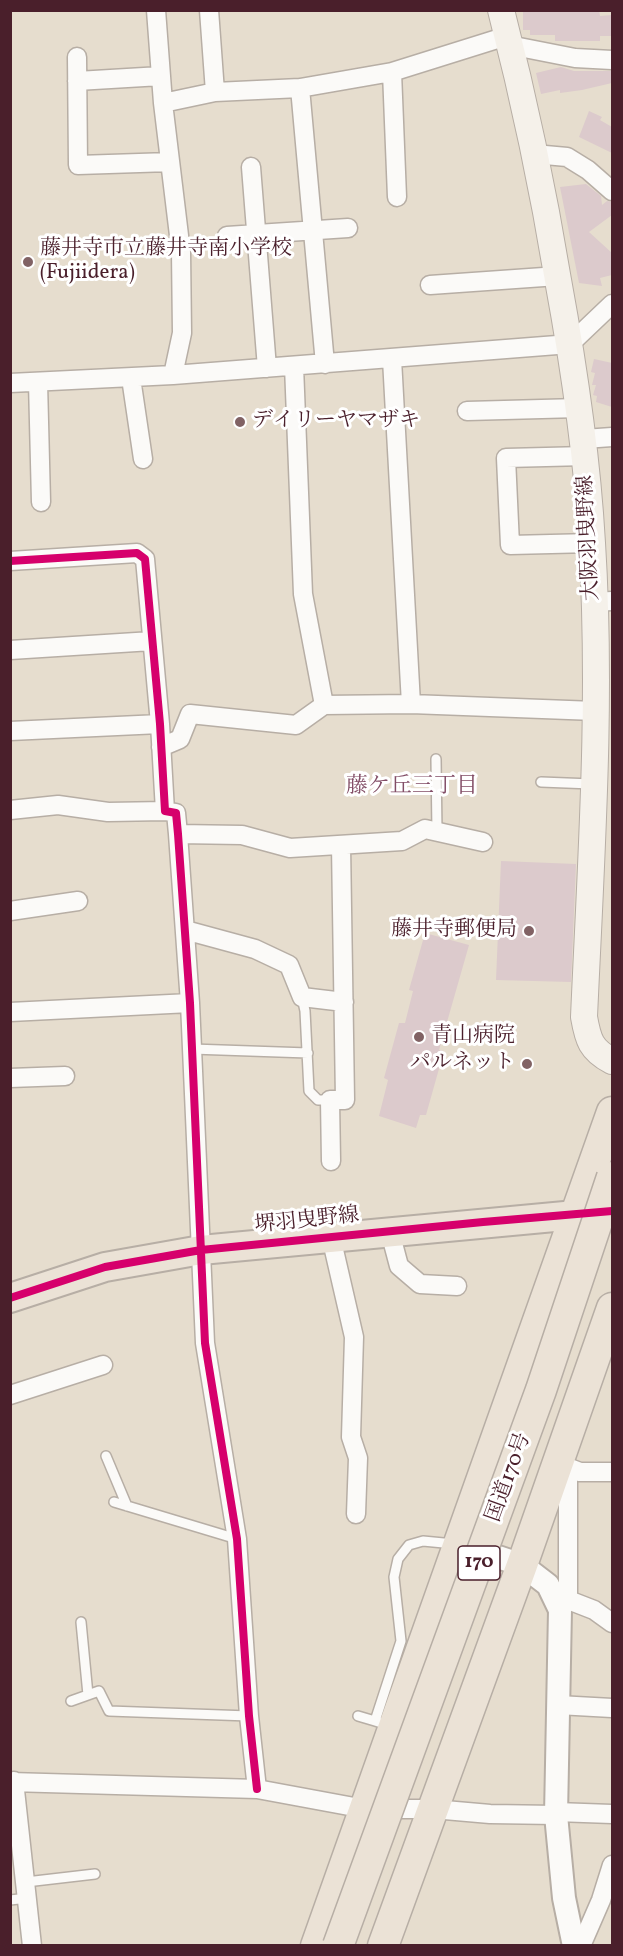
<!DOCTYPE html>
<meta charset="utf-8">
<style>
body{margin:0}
#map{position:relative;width:623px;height:1956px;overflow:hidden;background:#e6ddce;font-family:Vollkorn,serif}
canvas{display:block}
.frame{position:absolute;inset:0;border:12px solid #4a1f2b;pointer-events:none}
</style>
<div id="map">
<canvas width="623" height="1956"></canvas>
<div class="frame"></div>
</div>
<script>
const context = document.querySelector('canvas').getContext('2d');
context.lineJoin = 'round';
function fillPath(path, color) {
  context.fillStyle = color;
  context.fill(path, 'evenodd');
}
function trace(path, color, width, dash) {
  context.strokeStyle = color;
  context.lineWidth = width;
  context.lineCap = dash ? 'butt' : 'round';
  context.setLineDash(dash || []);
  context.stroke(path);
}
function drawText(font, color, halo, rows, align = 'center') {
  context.font = font + ' Vollkorn,"Noto Serif JP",serif';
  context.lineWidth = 6;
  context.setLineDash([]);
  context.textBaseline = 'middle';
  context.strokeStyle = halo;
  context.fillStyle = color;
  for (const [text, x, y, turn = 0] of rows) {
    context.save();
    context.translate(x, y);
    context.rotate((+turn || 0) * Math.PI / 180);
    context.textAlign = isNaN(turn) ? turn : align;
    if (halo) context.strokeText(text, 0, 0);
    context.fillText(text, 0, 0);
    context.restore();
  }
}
fillPath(new Path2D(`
 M523 10H599L600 16 612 15V36H600V41H555V35H530V30H523Z
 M561 67 574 71H612V83L582 90 560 93V90L541 94 536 73Z
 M589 111 602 117 600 120 612 127V153L579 137Z
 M586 184 601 196 602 205 607 201 612 202V215L589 232 612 253V275L600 278 602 286 579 283 560 187Z
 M594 359 612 363V407L596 402 597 396 593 395 596 385H592L595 373 591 372Z
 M501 861 576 864 571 982 496 980Z
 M425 933 469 945 439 1050 444 1051 426 1115H420L416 1128 379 1116 388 1080 384 1078 399 1023H405L413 991 409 990Z`), '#dccacc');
const service = new Path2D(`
 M436 759 437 832
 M541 782 592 784
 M302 997 305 1011 309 1091 318 1100H330
 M192 1049 308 1053
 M106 1456 127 1506
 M114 1502 237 1539
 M81 1622 88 1695
 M71 1701 99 1691 109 1711 249 1716
 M358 1716 375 1721
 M391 1726 375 1721 401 1641 394 1577 398 1559 409 1545 423 1541 454 1544
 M26 1882 95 1874
 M10 1900 28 1898`);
const minor = new Path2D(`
 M156 10 163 103 215 92 300 88 392 72 507 36
 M209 10 215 92
 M509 45 575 58 612 60
 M77 57 78 165 170 162
 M392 72 397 197
 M77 81 161 76
 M300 88 325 364
 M163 103 181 252 182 333 173 375
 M534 154 567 157 588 170 612 191
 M251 167 267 368
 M227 236 348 228
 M430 285 558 276
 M392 359 411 704
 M294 366 303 594 324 705
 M131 378 143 459
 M38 382 41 502
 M10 383 173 375 570 344 612 304
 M467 411 579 408
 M584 439 612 437
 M586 456 506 458 510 545 592 543
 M10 561 137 553 145 559 160 724 165 811 176 813 178 834 190 1003 205 1343 237 1539 249 1716 257 1789
 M594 602 612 601
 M10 650 152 641
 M10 731 160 724
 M161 747 180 739 190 714 296 725 324 705 411 704 595 711
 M10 810 58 805 108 812 165 811
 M178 834 242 835 290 848 402 841 425 829 483 842
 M10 911 78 901
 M185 930 255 949 289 965 302 997 344 1002
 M10 1012 190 1003
 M10 1078 65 1076
 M331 1161 330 1100H345L341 845
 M390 1232 399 1266 420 1284 457 1286
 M331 1237 354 1337 351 1437 358 1458 356 1514
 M10 1395 103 1365
 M559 1464 580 1472H612
 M558 1596 594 1610 612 1623
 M568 1600V1468
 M558 1705 612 1708
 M14 1781 32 1946
 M10 1782 257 1789 365 1809H433L490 1814 556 1815
 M556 1812 612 1814
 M581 1946 601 1900 612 1865`);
const tertiary = new Path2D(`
 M468 1547 522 1565 548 1585 560 1610 556 1815 564 1898 574 1946`);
const secondary = new Path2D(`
 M501 10C524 99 543 189 558 280 574 367 587 454 592 543 602 700 591 859 584 1017 588 1040 591 1050 612 1061`);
const primary = new Path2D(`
 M10 1298 105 1267 201 1250 597 1213`);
const trunk = new Path2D(`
 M316 1946 612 1112
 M383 1946 522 1565 612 1308`);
trace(service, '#b7aea5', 12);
trace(minor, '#b7aea5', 21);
trace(tertiary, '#b7aea5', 26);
trace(secondary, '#b7aea5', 28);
trace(primary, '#b7aea5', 32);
trace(trunk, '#b7aea5', 33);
trace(service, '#fbfaf8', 9);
trace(minor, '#fbfaf8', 18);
trace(tertiary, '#fbfaf8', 22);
trace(secondary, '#f5f1ea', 26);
trace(primary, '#ebe2d6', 28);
trace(trunk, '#ebe2d6', 30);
const trunkBridge = new Path2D(`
 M338 1946 541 1390 612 1177`);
trace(trunkBridge, '#b7aea5', 33, []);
trace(trunkBridge, '#ebe2d6', 30);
trace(new Path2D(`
 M10 561 137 553 145 559 160 724 165 811 176 813 178 834 190 1003 205 1343 237 1539 249 1716 257 1789
 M10 1298 105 1267 201 1250 483 1222 612 1211`), '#d6006c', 8);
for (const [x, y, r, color] of [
 [28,262,6,"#816264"],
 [240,422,6,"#816264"],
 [529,931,6,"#816264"],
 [419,1037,6,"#816264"],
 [527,1064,6,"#816264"]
]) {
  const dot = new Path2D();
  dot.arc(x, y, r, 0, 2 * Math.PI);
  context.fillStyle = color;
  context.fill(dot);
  trace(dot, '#fff', 2);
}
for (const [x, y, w] of [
 [479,1563,42]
]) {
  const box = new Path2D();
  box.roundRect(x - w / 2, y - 17, w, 34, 4.5);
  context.fillStyle = '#fff';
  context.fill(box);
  trace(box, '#4a1f2b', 1.5);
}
drawText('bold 20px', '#4a1f2b', null, [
 ["170",479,1563]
]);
drawText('21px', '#4a1f2b', '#fff', [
 ["藤井寺市立藤井寺南小学校",40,250],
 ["(Fujiidera)",40,274],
 ["デイリーヤマザキ",252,422],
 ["藤井寺郵便局",517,931,"right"],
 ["青山病院",431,1037],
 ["パルネット",515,1064,"right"]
], 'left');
drawText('21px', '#4a1f2b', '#fff', [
 ["大阪羽曳野線",590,538,-93],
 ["堺羽曳野線",307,1222,-6],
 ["国道170号",510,1478,-70]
]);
drawText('22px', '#824d66', '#fff', [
 ["藤ケ丘三丁目",412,788]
]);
</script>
